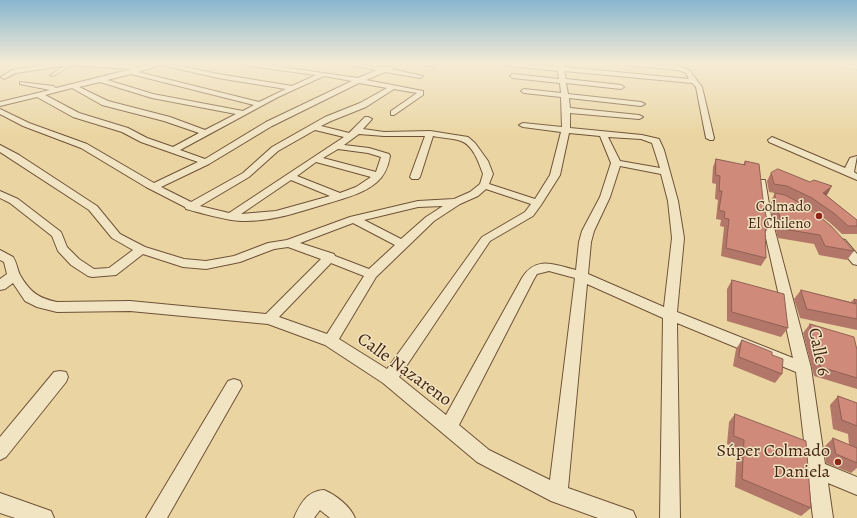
<!DOCTYPE html>
<meta charset="utf-8">
<style>
body{margin:0}
canvas{display:block;background:#ead5a2}
</style>
<canvas width="857" height="518"></canvas>
<script>
const context = document.querySelector('canvas').getContext('2d');
context.lineJoin = 'round';
function trace(path, color, width, dash) {
  context.strokeStyle = color;
  context.lineWidth = width;
  context.lineCap = dash ? 'butt' : 'round';
  context.setLineDash(dash || []);
  context.stroke(path);
}
function fillPath(path, color) {
  context.fillStyle = color;
  context.fill(path, 'evenodd');
}
function drawText(font, color, halo, rows, align = 'center') {
  context.font = font + ' Alegreya,serif';
  context.lineWidth = 3;
  context.setLineDash([]);
  context.textBaseline = 'middle';
  context.strokeStyle = halo;
  context.fillStyle = color;
  for (const [text, x, y, turn = 0] of rows) {
    context.save();
    context.translate(x, y);
    context.rotate((+turn || 0) * Math.PI / 180);
    context.textAlign = isNaN(turn) ? turn : align;
    if (halo) context.strokeText(text, 0, 0);
    context.fillText(text, 0, 0);
    context.restore();
  }
}
const service = new Path2D(`
 M70 63 73 64 53 76 50 75Z`);
const minor = new Path2D(`
 M55 63 134 65 137 67 134 69 68 65 16 73 4 79 1 77 12 70Z
 M156 63H166L218 74 292 86 316 75 242 65 239 63H253L358 78 377 70 348 65 345 63C356 63 376 68 383 67 390 67 395 63 402 63L391 69 423 76 420 78 385 72 366 80 423 91V95L394 115H391V111L417 93 394 89 366 107 331 121 321 126 349 133 365 117H368L372 119 363 129 384 132 430 131 468 137 475 143 488 161 493 174 489 184 535 199 550 175 561 132 523 127 519 125 523 123 562 127 561 97 524 93 521 91 524 89 561 93 560 83 513 78 510 76 513 74 559 79 558 71 500 65 497 63H515L558 67V63H564V67L689 79 686 73 678 70 625 65 622 63H641L679 66 690 71 702 87 714 138 713 140H710L706 138 696 87 692 83 564 71 566 79 621 85 624 87 621 89 566 83 568 94 641 102 645 104 641 106 569 98 570 108 639 115 643 117 639 119 570 113V128L642 135 659 139 664 150 678 201 684 238 677 312 793 358 761 216 757 182 759 180H765L771 216 811 368 825 464 857 477V495L828 483 833 518H813L796 372 677 323 680 518H660L663 318 587 284 568 488 633 511 636 518H598L551 501 477 462 383 383 325 345 268 324 130 311 57 312 37 307 25 301 13 283 5 289 0 290V279L7 274 4 262 0 260V250L13 257C17 263 17 269 20 275 30 292 38 298 57 302L130 301 266 314 321 259 288 247 274 249 240 262 206 269 183 267 143 254 116 275 92 277 88 276 71 265 58 251 52 236 10 203 0 198V191L18 199 61 232 67 247 79 259 94 269 109 268 133 250 112 238 89 210 0 152V145L19 155 97 206 120 234 145 247 184 259 206 261 234 256 268 243 287 240 350 217 418 201 454 199 470 192 480 184 483 174C479 163 473 145 461 141 453 138 442 138 433 136L420 177 418 179H412L410 177 425 136H384L359 134 344 145 369 148 389 154 390 156C388 167 385 175 377 182 363 194 345 198 329 203 301 211 273 222 242 221 224 220 205 214 186 209L185 207 146 187 81 148 23 126 0 114V109L29 123 87 144 154 183 198 162 141 142 122 132 73 117 37 97 0 106V102L50 90 20 84V82L53 86 56 88ZM161 65 218 78 286 89 259 102 138 72ZM131 74 254 105 243 111 153 94 107 80ZM324 76 352 81 266 122 205 159 180 150 278 97ZM100 82 152 98 236 114 205 130 170 117 108 101 79 87ZM359 83 387 88 360 103 325 117 272 147 243 173 191 202 161 187 209 164 272 126ZM72 88 102 105 164 121 199 133 173 147 147 138 128 128 79 113 45 95ZM315 130 344 137 229 213 200 206 249 177 278 151ZM569 133 600 136 611 163 600 197 582 231 579 242 576 270C555 265 536 255 522 278L446 415 399 377 490 241 533 216 541 205 560 175ZM608 137 641 139 652 143 660 168 620 161ZM338 149 368 153 381 157 376 172 323 158ZM316 162 371 177 356 187 340 193 297 176ZM620 166 661 174 668 201 672 238 664 307 588 274 591 242 594 231 610 197ZM291 180 330 196 276 211 241 214ZM486 189 531 204 525 212 482 237 387 369 339 339 376 277 434 221 460 204 478 196ZM443 206 426 217 401 239 364 220 418 207ZM353 223 395 245 369 269 335 256 334 254 300 243ZM331 263 364 276 327 334 279 317ZM549 271 575 278 550 480 489 450 459 425 534 279 537 274Z
 M417 63H431L437 65 434 67Z
 M772 137 845 168 850 158 857 156 854 172 857 174V180L769 142 768 140Z
 M841 239 845 240 857 254V265L853 264 835 243 837 240Z
 M60 371 66 372 68 377 66 382 6 457 0 460V437L54 372Z
 M234 379 240 381 242 386 167 518H146L228 381Z
 M324 490C336 495 350 506 355 518H330L320 510 314 518H294C300 504 307 491 324 490Z
 M0 493 51 511 54 518H15L0 513Z`);
const tertiary = new Path2D(`
 M821 63H841L857 65V69L825 65Z`);
trace(service, '#6f5237', 2);
trace(minor, '#6f5237', 2);
trace(tertiary, '#6f5237', 1);
fillPath(service, '#f1e4c3');
fillPath(minor, '#f1e4c3');
fillPath(tertiary, '#f1e4c3');
fillPath(new Path2D(`
 M716 159 743 165 745 161 764 208 769 227 765 233 766 258 761 266 721 256 724 227 720 226 721 220 716 219 718 200 715 199 716 184 712 183 713 167Z
 M771 173 827 195H826L857 220V234H842L829 222 807 206 798 202 854 251 847 260 819 255 814 244 778 238 772 216 771 201 775 193 769 192 767 181Z
 M732 280 788 328 781 337 727 321V289Z
 M801 290 851 302 854 299 857 300V330L800 318 794 299Z
 M810 324 857 350V389L814 376 803 333Z
 M742 340 772 355 782 374 775 383 733 366 736 349Z
 M838 396 857 403V468L851 473 826 463 824 447 833 438 849 445 848 434 833 429 830 405Z
 M735 414 811 508 801 516 735 487 737 449 727 444 729 422Z`), '#b27768');
fillPath(new Path2D(`
 M832 186 827 195 818 201 823 193Z`), '#916155');
const building = new Path2D(`
 M716 159 745 165V161L759 164 764 208 769 227 765 226 766 258 726 248 729 219 724 218 725 212 719 210 722 191H719L720 176 716 175Z
 M778 169 810 182 814 180 832 186 823 193 857 220V226H848L835 214 812 198 787 186 774 184 771 173Z
 M775 193 785 195 809 208 831 226 854 251 825 246 820 235 783 229 777 207Z
 M732 280 784 294 788 328 732 312Z
 M801 290 856 304 854 299 857 300V319L807 309Z
 M810 324 854 337 857 350V378L821 367Z
 M742 340 772 352V355L783 359 782 374 739 357Z
 M838 396 857 403V426L842 420Z
 M735 414 806 441 811 508 742 479 744 440 734 436Z
 M833 438 857 448V463L836 454Z`);
fillPath(building, '#cf8a79');
trace(building, '#916155', 1);
const sky = context.createLinearGradient(0, 0, 0, 135);
sky.addColorStop(0, '#88b6cf');
sky.addColorStop(0.47, '#f6ecd5');
sky.addColorStop(1, '#f6ecd500');
context.fillStyle = sky;
context.fillRect(0, 0, 857, 135);
for (const [x, y, r, color] of [
 [819,216,4,"#8f2418"],
 [838,462,4,"#8f2418"]
]) {
  const dot = new Path2D();
  dot.arc(x, y, r, 0, 2 * Math.PI);
  context.fillStyle = color;
  context.fill(dot);
  trace(dot, '#f1e4c3', 1.5);
}
drawText('15px', '#462613', '#f1e4c3', [
 ["Colmado",811,207],
 ["El Chileno",811,224]
], 'right');
drawText('18px', '#462613', '#f1e4c3', [
 ["Calle 6",818,352,78],
 ["Calle Nazareno",404,370,36]
]);
drawText('18px', '#462613', '#f1e4c3', [
 ["Súper Colmado",830,452],
 ["Daniela",830,473]
], 'right');
</script>
